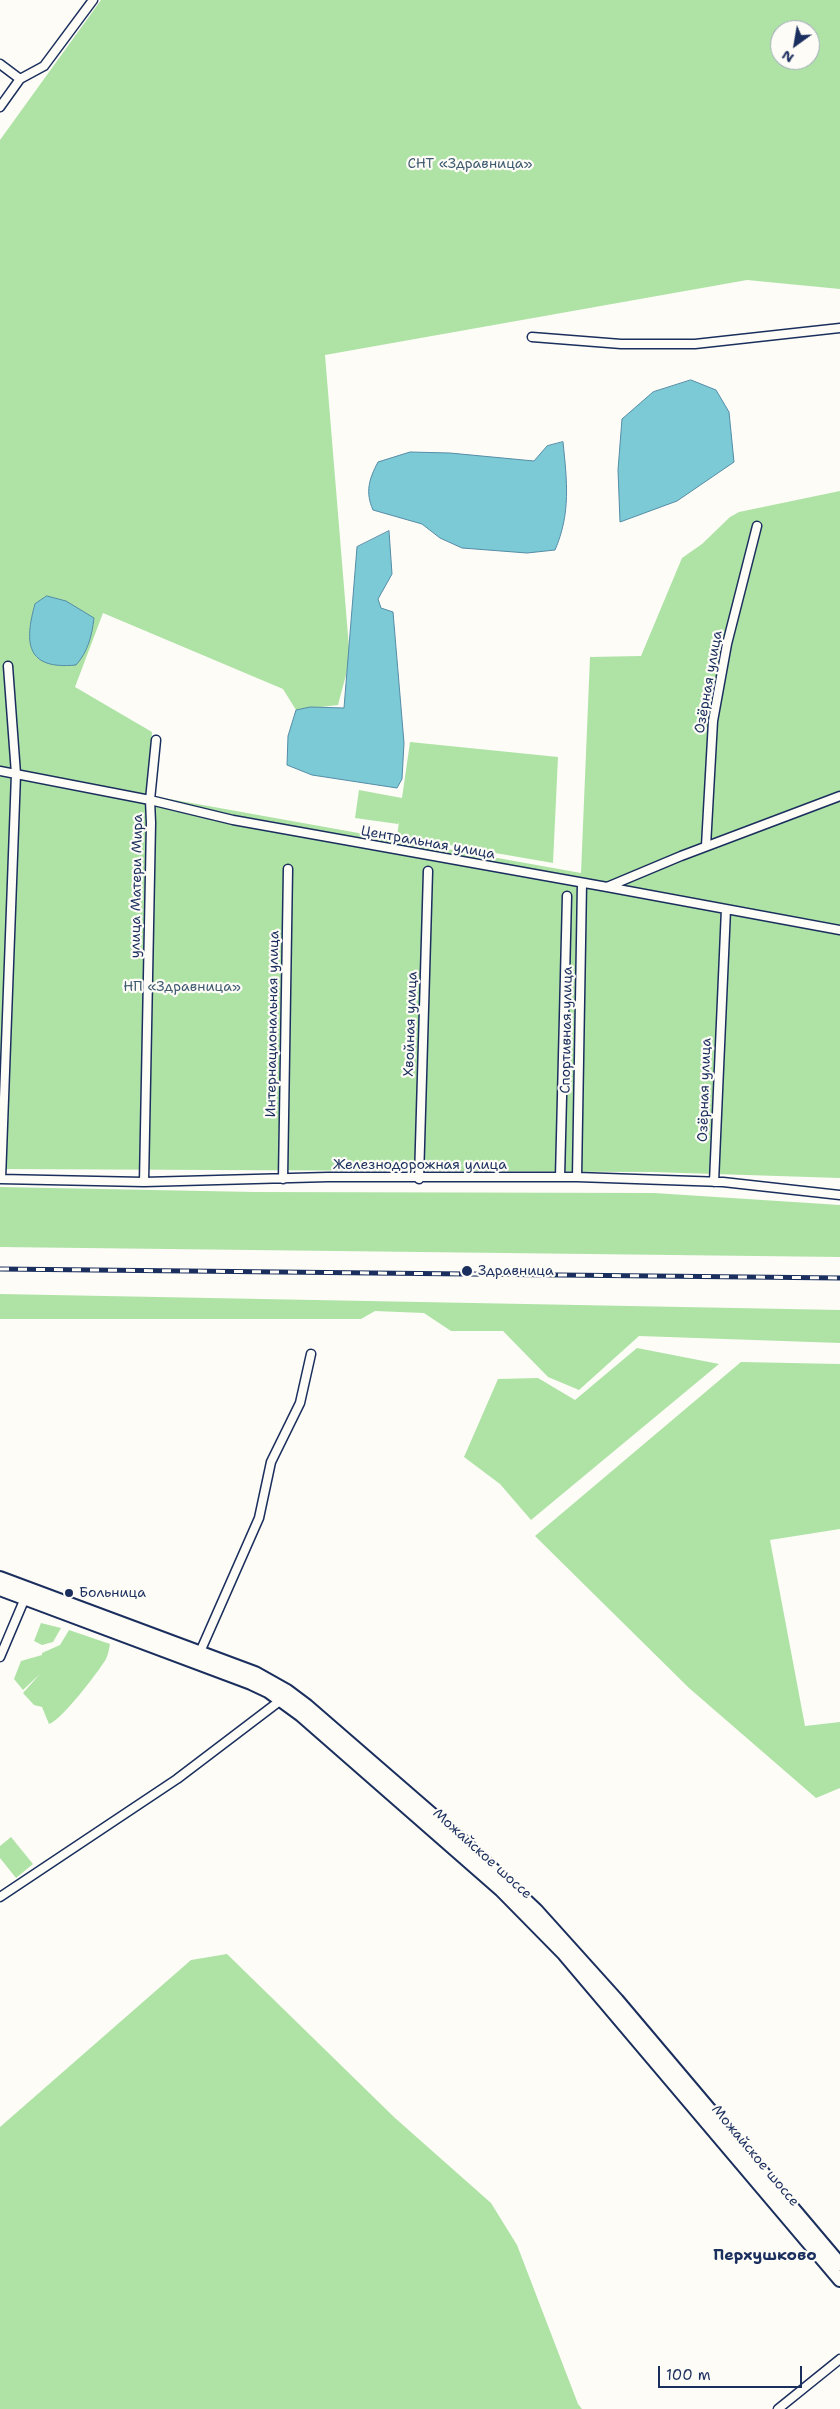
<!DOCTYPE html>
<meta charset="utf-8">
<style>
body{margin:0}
#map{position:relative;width:840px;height:2409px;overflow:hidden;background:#fdfcf7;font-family:"Shantell Sans",sans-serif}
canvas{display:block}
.north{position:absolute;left:770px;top:20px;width:50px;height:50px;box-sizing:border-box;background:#fdfcf7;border:1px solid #a3aaba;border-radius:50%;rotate:212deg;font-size:14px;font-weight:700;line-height:20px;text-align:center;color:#1b2f5e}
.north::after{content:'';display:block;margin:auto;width:18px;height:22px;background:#1b2f5e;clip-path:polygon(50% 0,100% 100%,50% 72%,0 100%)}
.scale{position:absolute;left:658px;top:2366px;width:144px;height:22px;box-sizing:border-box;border:2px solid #1b2f5e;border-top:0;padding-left:6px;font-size:15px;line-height:18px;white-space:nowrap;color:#1b2f5e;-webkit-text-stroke:4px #fdfcf7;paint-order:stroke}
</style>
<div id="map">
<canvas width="840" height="2409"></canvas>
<div class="north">N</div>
<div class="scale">100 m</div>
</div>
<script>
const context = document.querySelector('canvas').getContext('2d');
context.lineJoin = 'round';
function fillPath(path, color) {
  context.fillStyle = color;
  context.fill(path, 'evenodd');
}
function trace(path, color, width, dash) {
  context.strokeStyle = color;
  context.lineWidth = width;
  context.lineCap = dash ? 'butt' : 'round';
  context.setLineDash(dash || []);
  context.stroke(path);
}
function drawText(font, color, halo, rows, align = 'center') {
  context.font = font + ' "Shantell Sans",sans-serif';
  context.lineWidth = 4.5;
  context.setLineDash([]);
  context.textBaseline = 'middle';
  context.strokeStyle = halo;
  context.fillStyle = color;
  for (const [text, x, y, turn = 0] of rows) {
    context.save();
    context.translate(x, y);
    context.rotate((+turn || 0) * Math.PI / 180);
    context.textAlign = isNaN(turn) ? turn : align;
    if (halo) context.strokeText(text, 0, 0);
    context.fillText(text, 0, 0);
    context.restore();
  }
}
fillPath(new Path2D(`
 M101 0H840V289L747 280 325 355 350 660 338 705 296 710 283 689 103 613 75 687 152 732 147 795 581 873 590 657 641 656 682 558 702 544 730 517 739 512 840 491V1178L652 1172 0 1169V140ZM780 30H810V60H780Z
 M410 742 558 757 553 863 397 836 399 822 398 824 355 818 359 790 402 798Z
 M0 1187 254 1192 654 1193 840 1205V1257L0 1247Z
 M0 1294 840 1310V1343L639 1336 579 1390 548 1377 503 1331H451L424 1313 375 1311 361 1319H0Z
 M637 1348 719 1364 531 1520 500 1484 464 1457 498 1379 538 1378 575 1400Z
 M741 1362 840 1364V1529L770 1540 805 1726 840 1722V1788L816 1798 689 1688 535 1536Z
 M41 1623 61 1628 53 1642 42 1645 34 1641Z
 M69 1630 110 1644C109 1649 108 1655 106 1659 99 1671 61 1721 49 1724L42 1707 34 1705 23 1693 40 1674 23 1690 14 1679 21 1661 42 1655V1653L60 1645Z
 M11 1837 33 1864 16 1878 0 1858V1846Z
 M227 1954 395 2118 491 2203 517 2245 578 2404 582 2409H0V2127L191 1960Z`), '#aee3a5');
const water = new Path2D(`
 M691 380 716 390 729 412 734 462 677 501 620 522 618 470 622 419 653 392Z
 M563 442C567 481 571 513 555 550L527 553 462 548 440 538 422 524 373 510C365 492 369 479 378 462L410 452 450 453 534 461 547 446Z
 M389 531 392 574 378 599 381 608 393 612 404 743 402 779 397 788 312 775 287 765 288 736 296 710 310 707 344 708 357 547Z
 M47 596 66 601 94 618C92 635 88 652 76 665 26 670 24 643 35 604Z`);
fillPath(water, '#7bcad6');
trace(water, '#558ca6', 1);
const minor = new Path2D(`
 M0 64 20 79
 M0 107 20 79 44 66 93 0
 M532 337 621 344H695L840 328
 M0 771 150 800 233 820 607 887 681 856 840 796
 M706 846 713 721 727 644 757 526
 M607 887 840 930
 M560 1177 567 896
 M577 1177 582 883
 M0 1179 144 1182 328 1177H577L723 1182 840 1195
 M1 1179 16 774 8 666
 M283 1179 288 869
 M419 1179 428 871
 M144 1182 151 823 150 800 156 740
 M714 1182 726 909
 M200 1652 259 1518 271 1462 300 1403 311 1354
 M0 1657 25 1598
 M0 1897 177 1779 281 1700
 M778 2409 840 2359`);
const primary = new Path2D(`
 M0 1578 255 1673 287 1691 307 1706 465 1843 536 1910 617 2000 840 2264
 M0 1589 251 1683 268 1691 301 1715 501 1890 564 1954 840 2280`);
trace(minor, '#1b2f5e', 11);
trace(primary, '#1b2f5e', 16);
trace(minor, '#fdfcf7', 8);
trace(primary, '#fdfcf7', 12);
const rail = new Path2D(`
 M0 1269 840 1278`);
trace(rail, '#1b2f5e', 5);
trace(rail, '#fdfcf7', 3, [9]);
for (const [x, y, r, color] of [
 [467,1271,6,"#1b2f5e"],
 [69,1593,5,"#1b2f5e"]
]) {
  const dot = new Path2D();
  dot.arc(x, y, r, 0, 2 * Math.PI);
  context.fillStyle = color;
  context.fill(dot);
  trace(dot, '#fdfcf7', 2);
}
drawText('14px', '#405c70', '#fdfcf7', [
 ["СНТ «Здравница»",470,164],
 ["НП «Здравница»",182,987]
]);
drawText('14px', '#1b2f5e', '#fdfcf7', [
 ["Озёрная улица",709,682,-80],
 ["Центральная улица",428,843,10],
 ["улица Матери Мира",137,886,-89],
 ["Интернациональная улица",273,1024,-89],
 ["Хвойная улица",411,1024,-88],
 ["Спортивная улица",567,1030,-89],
 ["Озёрная улица",705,1090,-88],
 ["Железнодорожная улица",420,1165],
 ["Можайское шоссе",482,1854,42],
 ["Можайское шоссе",755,2156,50]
]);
drawText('14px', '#1b2f5e', '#fdfcf7', [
 ["Здравница",478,1271],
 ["Больница",79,1593]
], 'left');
drawText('bold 16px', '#1b2f5e', '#fdfcf7', [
 ["Перхушково",765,2256]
]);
</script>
